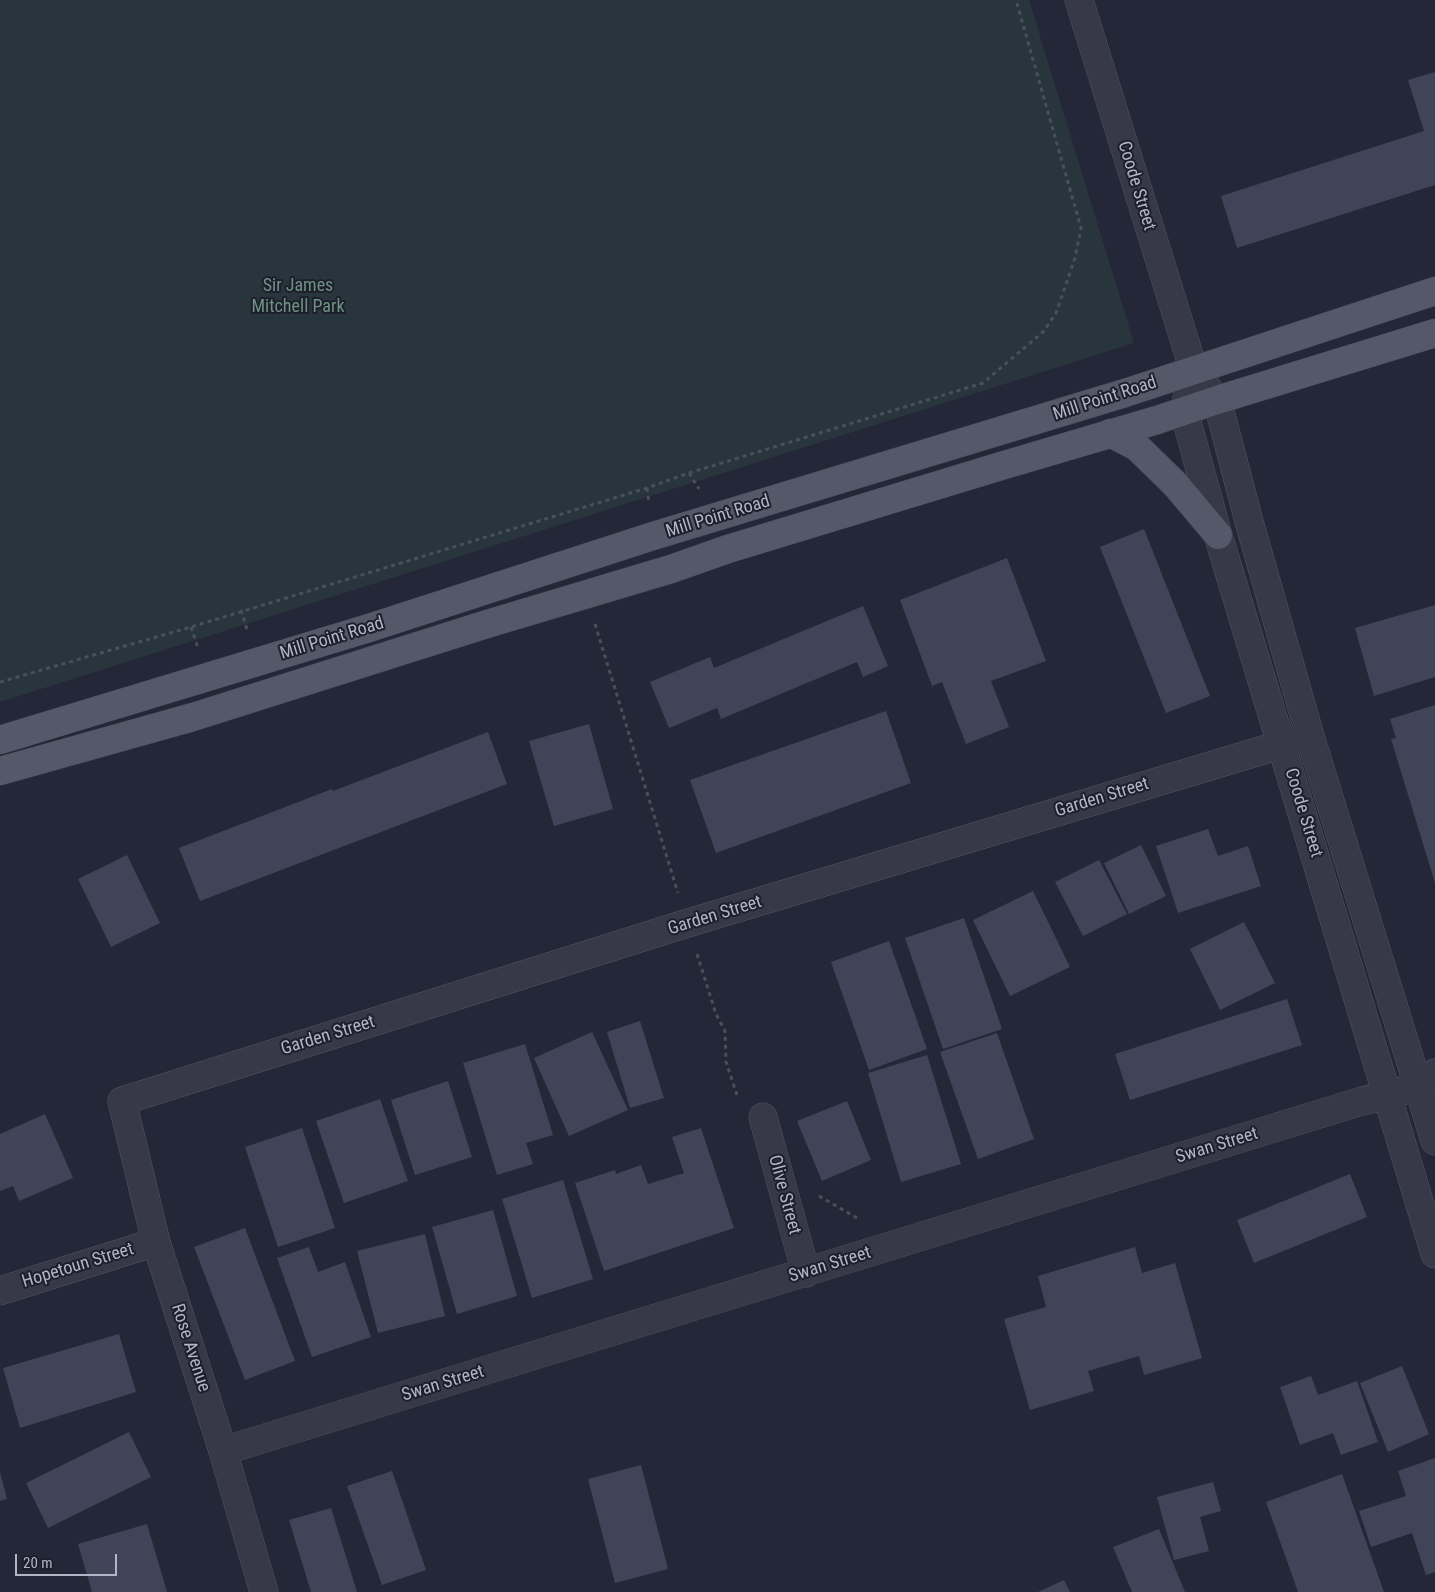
<!DOCTYPE html>
<style>
body{margin:0}
#map{position:relative;width:1435px;height:1592px;overflow:hidden;background:#242738;font-family:"Roboto Condensed",sans-serif}
canvas{display:block}
.scale{position:absolute;left:15px;top:1554px;width:102px;height:22px;box-sizing:border-box;border:2px solid #b3b4c5;border-top:0;padding-left:6px;font-size:15px;line-height:18px;white-space:nowrap;color:#b3b4c5;-webkit-text-stroke:4px #1d1f2e;paint-order:stroke}
</style>
<div id="map">
<canvas width="1435" height="1592"></canvas>
<div class="scale">20 m</div>
</div>
<script>
const context = document.querySelector('canvas').getContext('2d');
context.lineJoin = 'round';
function fillPath(path, color) {
  context.fillStyle = color;
  context.fill(path, 'evenodd');
}
function trace(path, color, width, dash) {
  context.strokeStyle = color;
  context.lineWidth = width;
  context.lineCap = dash ? 'butt' : 'round';
  context.setLineDash(dash || []);
  context.stroke(path);
}
function drawText(font, color, halo, rows, align = 'center') {
  context.font = font + ' "Roboto Condensed",sans-serif';
  context.lineWidth = 4;
  context.setLineDash([]);
  context.textBaseline = 'middle';
  context.strokeStyle = halo;
  context.fillStyle = color;
  for (const [text, x, y, turn = 0] of rows) {
    context.save();
    context.translate(x, y);
    context.rotate((+turn || 0) * Math.PI / 180);
    context.textAlign = isNaN(turn) ? turn : align;
    if (halo) context.strokeText(text, 0, 0);
    context.fillText(text, 0, 0);
    context.restore();
  }
}
fillPath(new Path2D(`
 M0 0H1029L1134 343 0 702Z`), '#29353c');
fillPath(new Path2D(`
 M1435 72V185L1237 248 1221 196 1424 131 1408 80Z
 M1144 529 1210 696 1166 713 1100 547Z
 M1007 558 1046 661 991 681 1009 727 966 744 942 682 932 686 900 600Z
 M1435 605V677L1374 696 1355 628Z
 M863 606 888 666 863 677 857 662 721 719 717 708 669 728 650 682 710 657 714 668Z
 M1435 705V883L1391 739 1396 738 1390 719Z
 M886 711 911 783 716 853 690 780Z
 M589 724 613 809 554 826 529 741Z
 M488 732 507 784 200 901 179 848 332 789 333 791Z
 M1208 829 1218 856 1248 846 1261 886 1178 913 1156 846Z
 M1141 845 1166 896 1129 914 1104 863Z
 M127 855 160 923 111 947 78 879Z
 M1099 860 1127 914 1083 936 1055 882Z
 M1033 891 1070 967 1010 996 973 920Z
 M964 918 1002 1029 943 1049 905 938Z
 M1244 922 1275 983 1220 1010 1190 949Z
 M889 941 927 1049 869 1070 831 962Z
 M1287 999 1302 1045 1130 1100 1115 1054Z
 M640 1021 664 1098 630 1108 607 1032Z
 M592 1032 628 1110 569 1136 534 1058Z
 M997 1033 1034 1139 978 1159 940 1052Z
 M525 1044 553 1135 526 1143 533 1164 497 1175 463 1063Z
 M927 1055 961 1164 901 1182 868 1073Z
 M448 1081 472 1157 415 1175 391 1100Z
 M380 1099 408 1181 344 1203 316 1121Z
 M847 1101 871 1160 822 1181 797 1121Z
 M45 1114 73 1178 19 1201 13 1186 0 1191V1134Z
 M302 1128 335 1228 278 1247 245 1147Z
 M701 1128 734 1228 604 1271 575 1183 615 1170 616 1174 641 1165 648 1184 684 1173 672 1137Z
 M1350 1174 1367 1217 1254 1263 1237 1220Z
 M563 1180 593 1279 532 1298 502 1199Z
 M493 1210 517 1296 457 1314 432 1227Z
 M245 1228 295 1361 245 1380 194 1247Z
 M425 1234 445 1316 378 1333 357 1251Z
 M309 1247 318 1272 345 1262 371 1337 312 1357 277 1258Z
 M1135 1247 1142 1273 1175 1263 1202 1358 1144 1375 1139 1356 1088 1371 1094 1391 1030 1410 1004 1319 1046 1307 1038 1276Z
 M119 1334 136 1392 20 1428 3 1368Z
 M1402 1366 1429 1434 1388 1452 1360 1383Z
 M1311 1376 1318 1395 1357 1381 1378 1442 1341 1455 1333 1433 1300 1445 1280 1387Z
 M129 1432 151 1477 48 1528 26 1483Z
 M1435 1458V1572L1426 1575 1412 1533 1371 1547 1359 1511 1406 1496 1398 1471Z
 M641 1465 668 1569 615 1583 588 1479Z
 M392 1471 426 1570 382 1585 347 1486Z
 M0 1472 7 1499 0 1501Z
 M1342 1474 1384 1592H1298L1266 1502Z
 M1213 1482 1221 1511 1200 1517 1209 1551 1174 1560 1157 1497Z
 M331 1508 357 1592H311L289 1520Z
 M147 1524 167 1592H92L78 1544Z
 M1159 1529 1185 1592H1132L1113 1547Z
 M1064 1580 1070 1592H1038Z`), '#404458');
const minor = new Path2D(`
 M1079 0 1194 371 1217 400 1250 525 1310 736 1435 1141
 M1194 371 1184 411 1218 535 1435 1254
 M763 1117 806 1273
 M0 1291 156 1242
 M223 1451 1362 1101 1388 1095 1419 1086 1435 1073
 M264 1592 223 1451 156 1242 122 1101 688 923 1310 736`);
const major = new Path2D(`
 M1110 433 1137 447 1175 484 1218 535
 M0 740 369 628 653 536 1125 393 1435 291
 M0 771 193 717 487 624 671 569 728 549 1001 466 1157 420 1217 400 1435 333`);
trace(minor, '#535464', 29);
trace(major, '#414352', 29);
trace(new Path2D(`
 M689 473 699 489
 M647 488 649 504
 M241 610 248 633
 M595 624 678 893
 M191 627 198 648
 M0 682 191 627 647 488 689 473 983 383 1043 332 1056 313 1075 258 1081 228 1016 0
 M697 954 716 1014 725 1031 726 1062 738 1098
 M819 1196 857 1218`), '#465159', 3, [4, 4]);
trace(minor, '#373949', 28);
trace(major, '#555869', 28);
drawText('18px', '#b3b4c5', '#1d1f2e', [
 ["Coode Street",1136,186,73],
 ["Mill Point Road",1105,399,-18],
 ["Mill Point Road",718,517,-17],
 ["Mill Point Road",332,639,-17],
 ["Garden Street",1102,798,-17],
 ["Coode Street",1303,813,73],
 ["Garden Street",715,916,-17],
 ["Garden Street",328,1036,-17],
 ["Swan Street",1217,1146,-17],
 ["Olive Street",784,1195,75],
 ["Swan Street",830,1265,-17],
 ["Hopetoun Street",78,1266,-17],
 ["Rose Avenue",190,1348,72],
 ["Swan Street",443,1384,-17]
]);
drawText('18px', '#6c9481', '#1d1f2e', [
 ["Sir James",298,286],
 ["Mitchell Park",298,307]
]);
</script>
